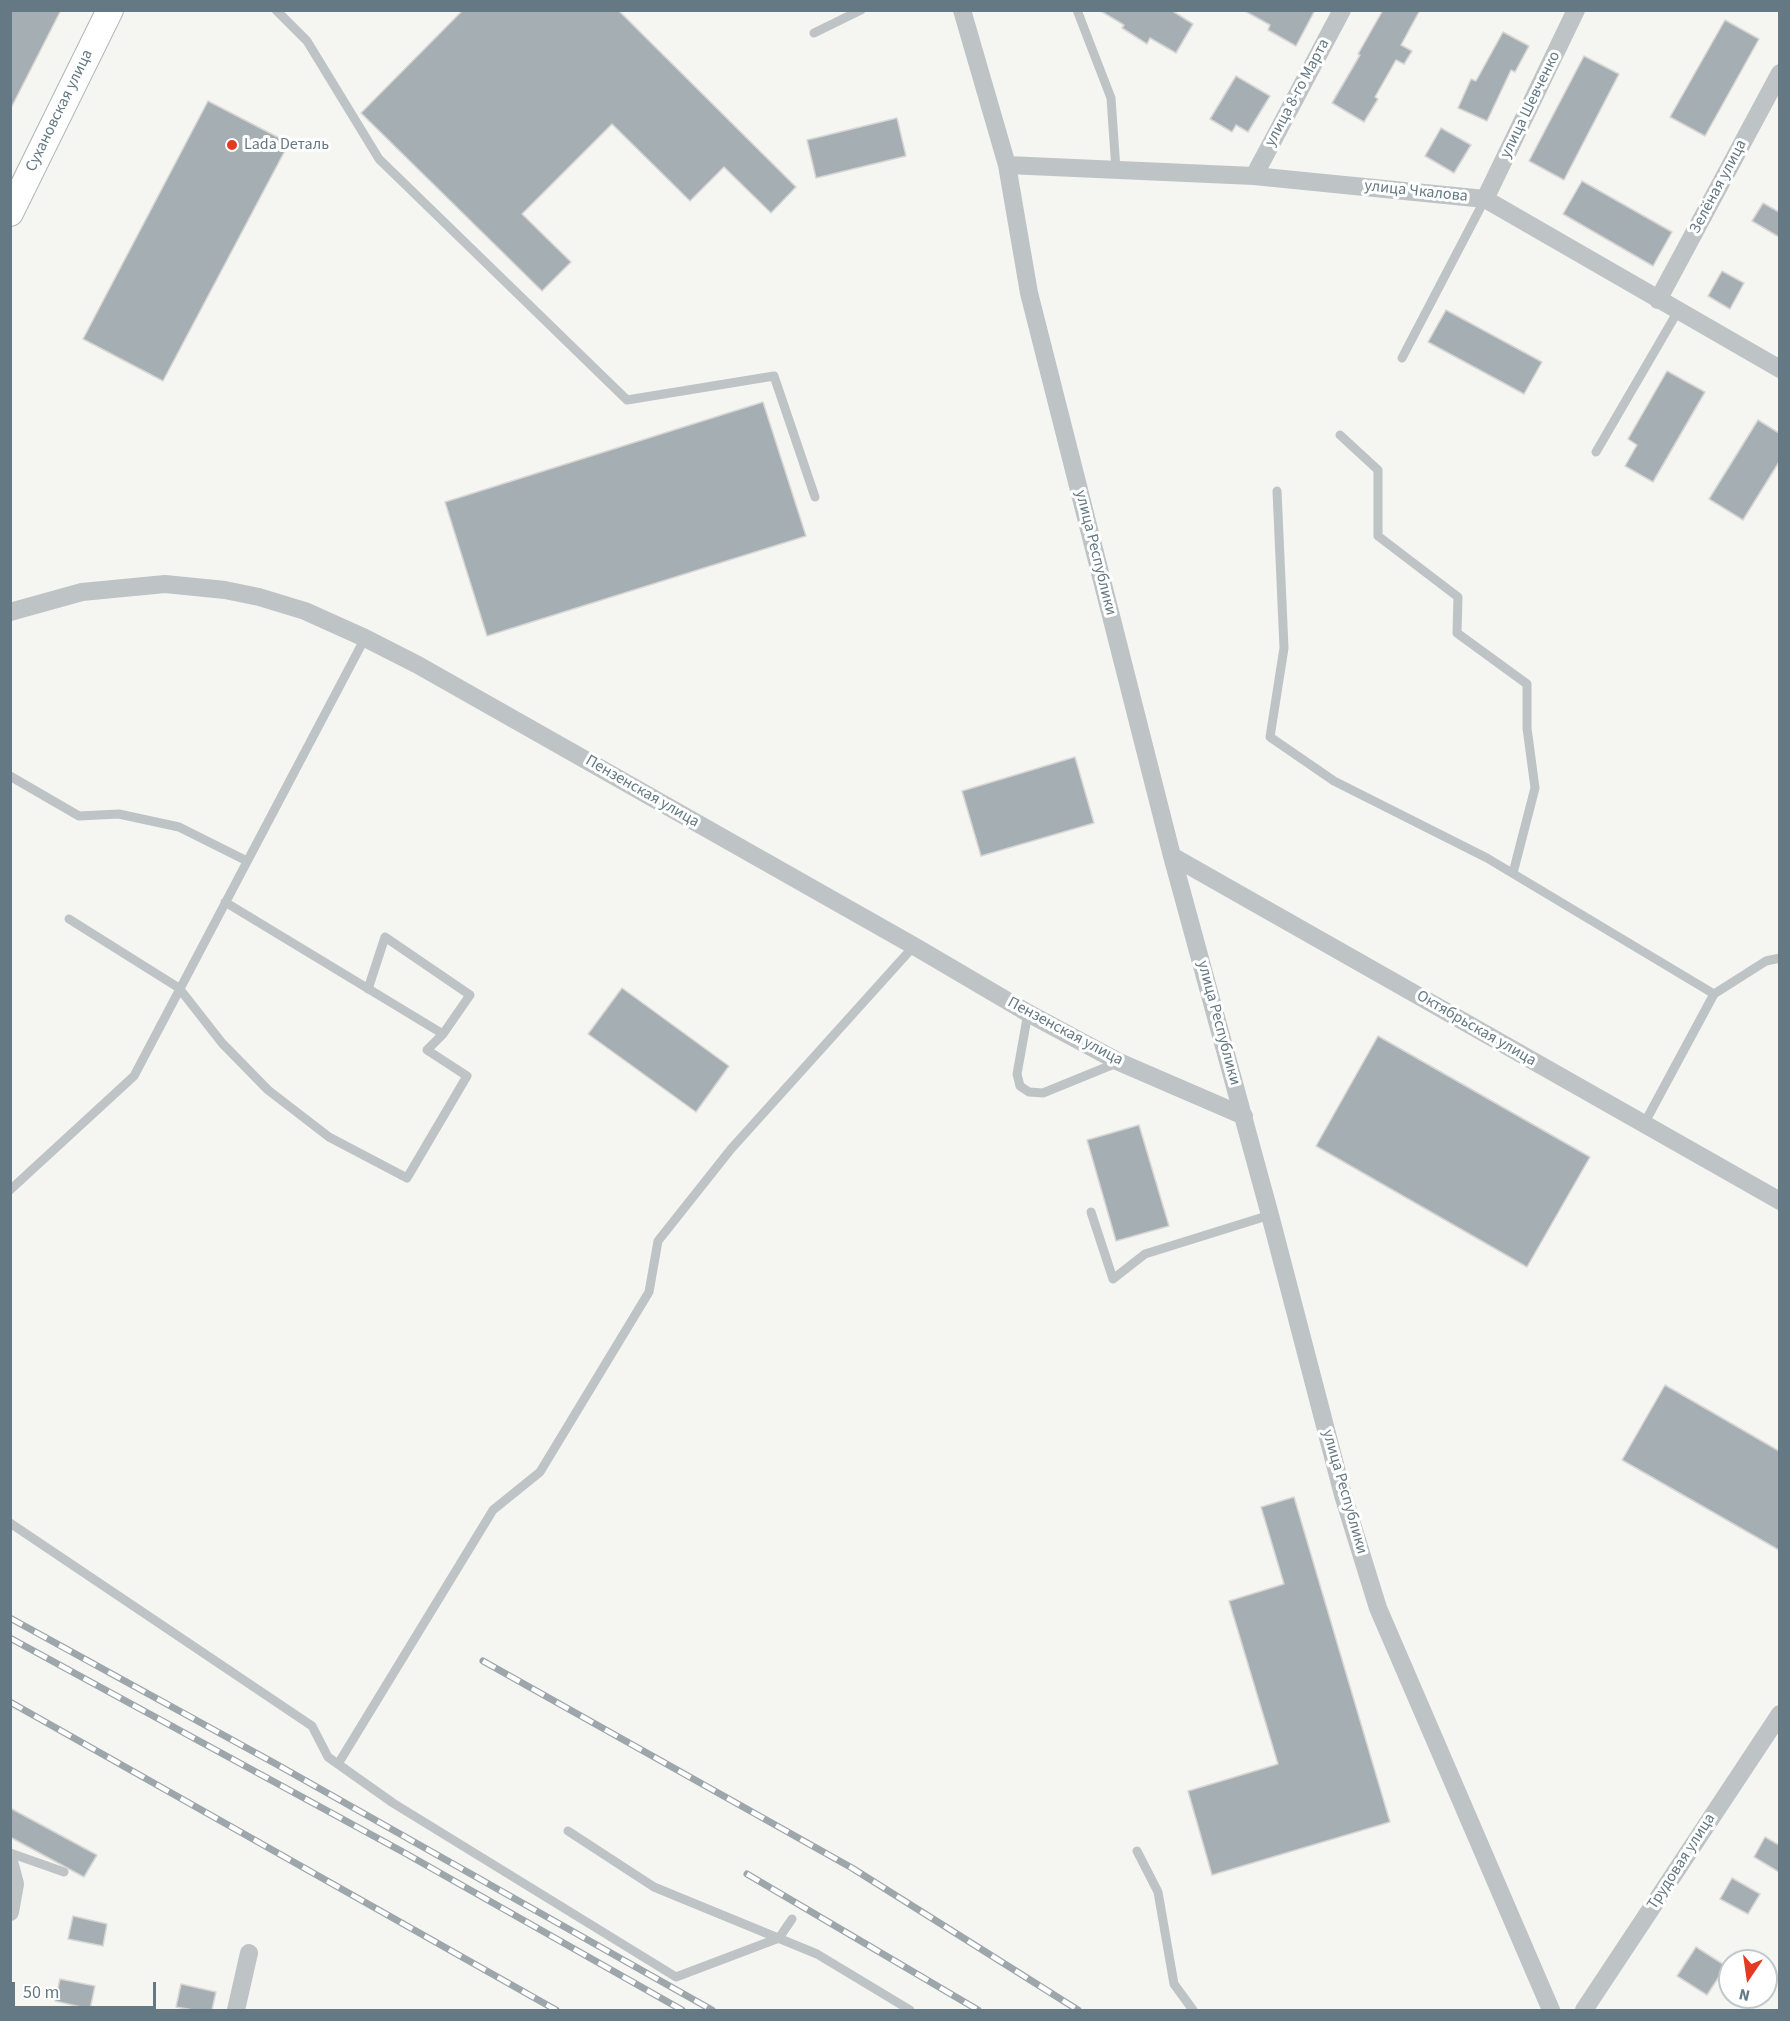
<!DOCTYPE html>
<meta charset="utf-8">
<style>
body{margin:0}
#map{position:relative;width:1790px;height:2021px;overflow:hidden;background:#f5f5f2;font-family:"Source Sans 3",sans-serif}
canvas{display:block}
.frame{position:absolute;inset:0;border:12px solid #647983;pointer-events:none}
.north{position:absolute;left:1718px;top:1949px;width:60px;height:60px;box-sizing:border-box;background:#fff;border:2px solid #c1c9cd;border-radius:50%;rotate:193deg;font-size:16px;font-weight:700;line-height:24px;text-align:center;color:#647983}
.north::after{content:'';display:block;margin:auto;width:21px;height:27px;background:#e43923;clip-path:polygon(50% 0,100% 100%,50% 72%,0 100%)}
.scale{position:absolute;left:12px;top:1982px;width:144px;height:27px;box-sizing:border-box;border:3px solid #647983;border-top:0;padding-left:8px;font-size:18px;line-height:21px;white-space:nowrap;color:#647983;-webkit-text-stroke:4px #fff;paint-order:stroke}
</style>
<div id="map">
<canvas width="1790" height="2021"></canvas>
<div class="frame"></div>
<div class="north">N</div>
<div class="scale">50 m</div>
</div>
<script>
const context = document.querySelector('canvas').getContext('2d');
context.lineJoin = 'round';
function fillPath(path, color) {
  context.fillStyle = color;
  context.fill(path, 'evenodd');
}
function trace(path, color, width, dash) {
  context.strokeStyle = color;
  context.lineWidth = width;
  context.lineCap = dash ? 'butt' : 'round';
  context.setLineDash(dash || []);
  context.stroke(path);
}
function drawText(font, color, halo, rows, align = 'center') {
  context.font = font + ' "Source Sans 3",sans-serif';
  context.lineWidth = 6;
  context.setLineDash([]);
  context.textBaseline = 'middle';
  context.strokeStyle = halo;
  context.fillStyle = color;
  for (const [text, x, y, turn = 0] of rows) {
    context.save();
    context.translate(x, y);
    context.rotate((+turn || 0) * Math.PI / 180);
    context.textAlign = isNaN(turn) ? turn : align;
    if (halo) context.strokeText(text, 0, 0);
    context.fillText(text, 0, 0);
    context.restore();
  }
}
const building = new Path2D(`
 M10 10H61L10 110Z
 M463 10H618L796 187 771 213 724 167 690 201 612 124 522 214 571 262 542 291 361 113Z
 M1099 10H1171L1193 24 1176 53 1150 38 1147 44 1122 28 1124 25Z
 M1243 10H1315L1296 46 1268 30 1270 25Z
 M1383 10H1420L1401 45 1412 51 1404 64 1396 60 1375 97 1378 99 1364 122 1332 103 1360 55 1358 54Z
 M1725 20 1759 39 1705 136 1670 117Z
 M1503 32 1529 46 1515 72 1511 70 1487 121 1458 108 1471 79 1476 81Z
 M1584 56 1619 74 1564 180 1529 161Z
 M1236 76 1270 96 1248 132 1236 125 1232 132 1210 119Z
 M208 101 289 143 163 381 83 339Z
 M897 118 906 156 816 178 807 140Z
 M1441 128 1471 145 1454 173 1425 156Z
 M1582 181 1672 232 1653 266 1563 214Z
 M1763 203 1779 212V237L1752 221Z
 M1722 271 1744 283 1730 309 1708 296Z
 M1446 310 1542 362 1524 394 1428 342Z
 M1667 371 1705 392 1653 482 1625 466 1637 445 1628 439Z
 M763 402 806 536 487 636 445 502Z
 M1758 420 1779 433V462L1743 520 1709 499Z
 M1075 757 1094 823 981 856 962 791Z
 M622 988 729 1066 696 1112 588 1034Z
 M1378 1036 1590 1157 1527 1267 1316 1146Z
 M1139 1125 1169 1226 1116 1241 1087 1140Z
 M1665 1385 1779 1451V1550L1622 1460Z
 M1294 1497 1390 1822 1212 1875 1188 1791 1278 1764 1229 1601 1284 1584 1261 1507Z
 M10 1808 97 1855 84 1877 10 1837Z
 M1765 1837 1779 1845V1872L1754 1857Z
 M1732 1878 1760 1894 1748 1914 1720 1899Z
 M73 1916 107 1924 103 1946 68 1939Z
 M1696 1947 1726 1966 1707 1995 1677 1976Z
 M60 1979 95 1986 90 2009 55 2001Z
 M181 1984 216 1992 212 2010H193L176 2007Z`);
fillPath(building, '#a5afb3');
trace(building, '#d7d6d4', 1.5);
const secondary = new Path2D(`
 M10 213 110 10`);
trace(secondary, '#b0b7ba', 28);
trace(new Path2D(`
 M276 10 307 41 379 159 627 400 774 376 815 497
 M1077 10 1111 98 1116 170
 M814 33 861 10
 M1402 358 1485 199
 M1340 435 1378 470V536L1458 597 1457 633 1527 684V728L1535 788 1513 873
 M1596 452 1678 311
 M1277 491 1284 648 1270 737 1334 781 1487 858 1714 994 1644 1124
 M10 776 79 816 119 814 179 827 247 861
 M225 902 443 1034 470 995 385 937 368 989
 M69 919 179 988 222 1043 268 1090 329 1137 407 1178 467 1076 427 1050 443 1034
 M1714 994 1766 961 1780 958
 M1028 1013 1017 1074 1020 1086 1029 1092 1043 1093 1119 1062
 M10 1190 134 1076 365 638
 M1091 1212 1113 1279 1145 1254 1270 1215
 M10 1523 312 1726 328 1757 393 1803 676 1977 779 1938 792 1919
 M338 1764 493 1510 540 1472 649 1292 658 1241 731 1149 914 946
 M568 1831 654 1887 817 1954 910 2010
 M1137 1851 1158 1892 1174 1984 1193 2010
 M10 1853 64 1872`), '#bec3c6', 9);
trace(new Path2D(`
 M962 10 1007 165 1029 293 1172 856 1270 1215 1343 1495 1378 1608 1551 2010
 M1007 165 1254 176 1485 199 1780 369
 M1254 176 1342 10
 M1485 199 1576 10
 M1658 300 1780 73
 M10 612 82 592 165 584 225 590 259 597 305 611 365 638 418 665 914 946 1028 1013 1119 1062 1244 1116
 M1172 856 1780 1201
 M10 1865 15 1884 10 1912
 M236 2010 249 1953
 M1584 2010 1780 1714`), '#bec3c6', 18);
trace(secondary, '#fff', 26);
const rail = new Path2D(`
 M10 1618 276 1764 712 2010
 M10 1638 403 1852 682 2010
 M483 1661 852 1868 1078 2010
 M10 1702 556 2010
 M747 1874 978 2010`);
trace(rail, '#9da6aa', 7);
trace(rail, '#fff', 4.5, [14]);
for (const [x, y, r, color] of [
 [232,145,6,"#e43923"]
]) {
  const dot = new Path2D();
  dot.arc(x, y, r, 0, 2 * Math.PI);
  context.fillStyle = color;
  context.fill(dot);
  trace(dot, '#fff', 2);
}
drawText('16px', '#647983', '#fff', [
 ["улица 8-го Марта",1298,93,-62],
 ["улица Шевченко",1531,105,-64],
 ["Сухановская улица",60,111,-64],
 ["Зелёная улица",1719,187,-62],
 ["улица Чкалова",1416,192,6],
 ["улица Республики",1095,553,76],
 ["Пензенская улица",642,792,30],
 ["улица Республики",1218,1023,75],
 ["Октябрьская улица",1476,1029,30],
 ["Пензенская улица",1065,1032,28],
 ["улица Республики",1344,1492,74],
 ["Трудовая улица",1682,1862,-57]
]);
drawText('16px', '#647983', '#fff', [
 ["Lada Dеталь",244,145]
], 'left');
</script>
